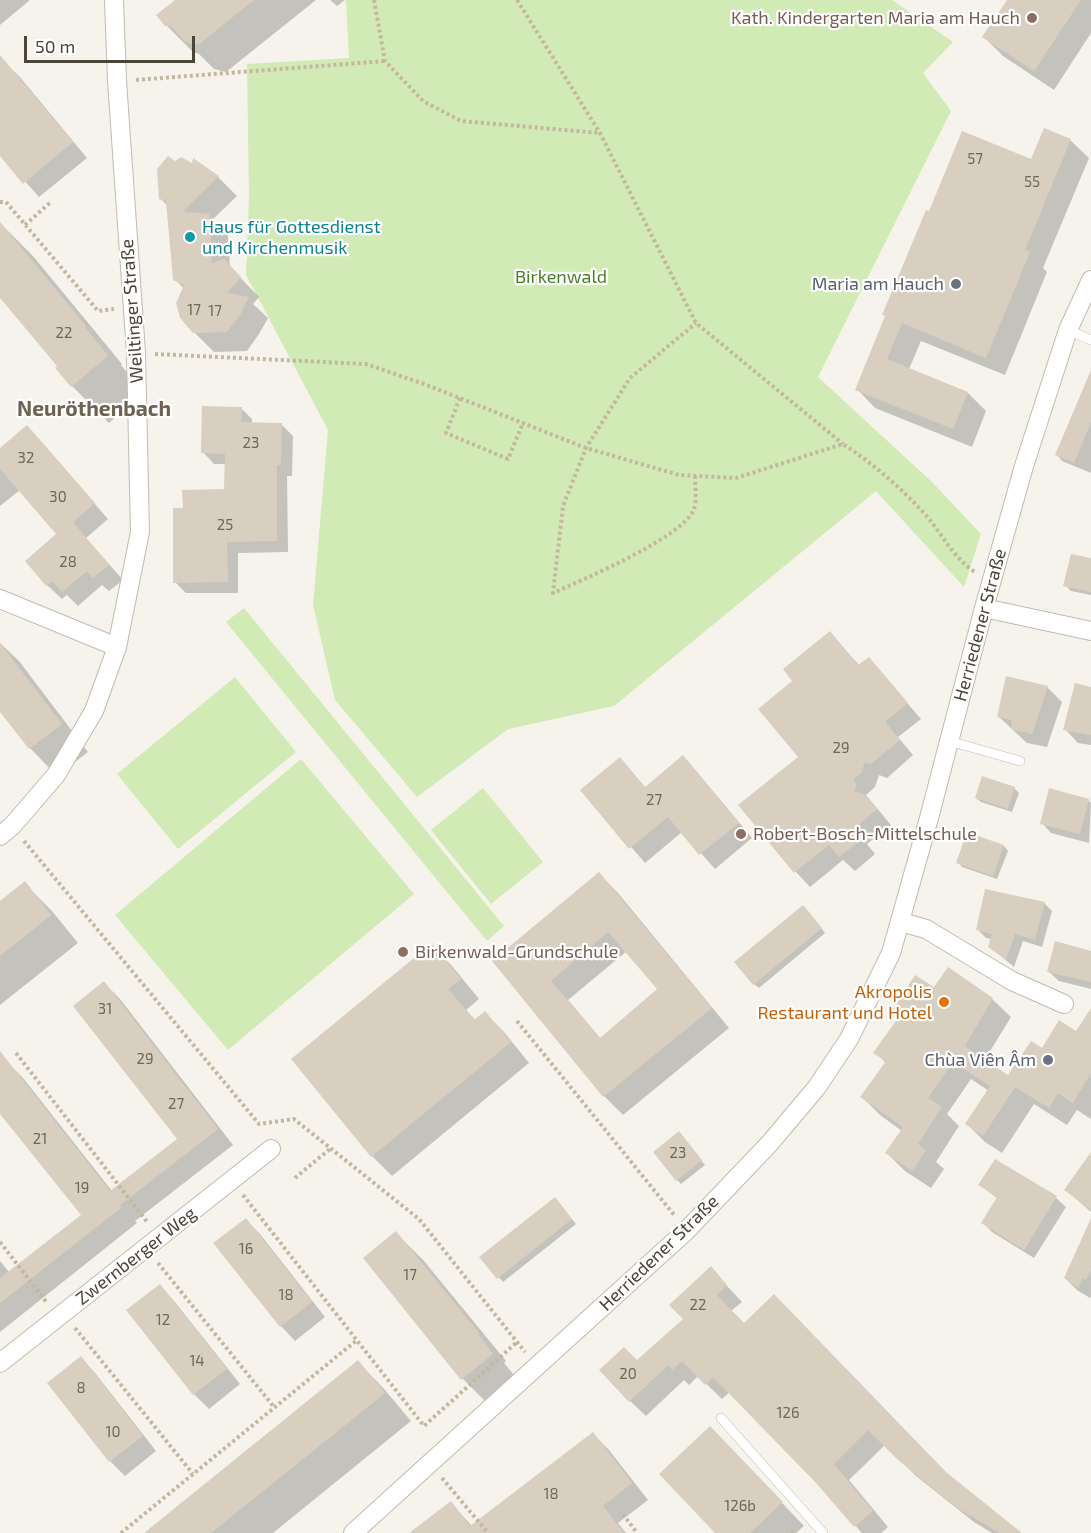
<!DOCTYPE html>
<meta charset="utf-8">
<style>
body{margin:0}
#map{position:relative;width:1091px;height:1533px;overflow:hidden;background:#f6f3ec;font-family:"Exo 2",sans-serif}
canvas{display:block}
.scale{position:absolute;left:24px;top:36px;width:171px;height:27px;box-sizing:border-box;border:3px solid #4b4439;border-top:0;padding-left:8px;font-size:18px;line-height:21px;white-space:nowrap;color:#4b4439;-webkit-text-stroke:4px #fff;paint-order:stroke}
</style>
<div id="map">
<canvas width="1091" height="1533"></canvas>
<div class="scale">50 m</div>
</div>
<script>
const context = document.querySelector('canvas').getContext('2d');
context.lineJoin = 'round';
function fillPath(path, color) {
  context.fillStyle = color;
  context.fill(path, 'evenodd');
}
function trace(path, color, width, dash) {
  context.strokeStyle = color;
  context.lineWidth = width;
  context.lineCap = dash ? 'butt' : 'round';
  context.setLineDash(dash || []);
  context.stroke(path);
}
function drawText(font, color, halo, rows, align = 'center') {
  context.font = font + ' "Exo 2",sans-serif';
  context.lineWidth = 4.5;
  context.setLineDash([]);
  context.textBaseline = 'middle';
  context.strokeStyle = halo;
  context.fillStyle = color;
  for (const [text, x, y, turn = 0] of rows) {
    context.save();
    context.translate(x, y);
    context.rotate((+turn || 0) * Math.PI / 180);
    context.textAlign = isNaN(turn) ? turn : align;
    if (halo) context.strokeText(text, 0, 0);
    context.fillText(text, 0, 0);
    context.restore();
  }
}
fillPath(new Path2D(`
 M346 0H892L953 42 923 73 951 111 818 377 931 481 981 534 964 587 876 491 614 706 508 729 417 797 335 700 313 605 328 430 246 275 249 197 247 64 349 58Z
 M244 608 504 926 487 941 226 622Z
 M235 677 296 752 178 849 117 774Z
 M301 759 414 894 228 1050 115 915Z
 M483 788 543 862 491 904 431 830Z`), '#d2eab5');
fillPath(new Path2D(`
 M0 0H30L0 25Z
 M177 0H316L226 72 214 69 198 53H194L166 25Z
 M330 0H345L337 6Z
 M1008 0H1091V33L1054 90 1003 56 984 37Z
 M4 62 19 76 87 158 39 197 0 153V65Z
 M1070 140 1089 158 1043 268 1047 272 1005 375 921 341 909 369 968 393 986 411 972 447 875 408 857 389 929 213 1032 161Z
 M176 163 218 177 237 196 212 220 228 235 230 267 259 297 253 304 268 318 259 334 247 351 214 352 194 332 184 289 175 279 168 206 161 199Z
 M0 223 33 256 122 364 121 365 144 394 109 423 72 386 59 367 0 296Z
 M1091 373V473L1062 461 1057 455Z
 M241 408 252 419V424L282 425 293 436 292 476H287L288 552 238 553V593H186L175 582 184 510 225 491 226 464H214L203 452Z
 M27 427 108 519 86 538 123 580 109 591 102 585 78 606 67 595 62 599 47 585 58 534 20 490 0 506V450Z
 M1091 559V595L1071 591 1065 585Z
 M830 633 860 666 869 659 921 719 898 737 913 755 887 778 879 775 875 787 866 795 891 825 867 844 875 854 855 871 843 860 810 887 796 872 740 805 800 757 794 681Z
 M0 643 19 661 88 752 57 776 30 748 0 709Z
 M1047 687 1062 702 1047 747 1027 743 999 717Z
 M1091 688V745L1078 743 1065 729Z
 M683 757 697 772 752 838 715 869 682 832 645 863 582 790 620 759 646 788Z
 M1014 788 1019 793 1012 812 981 802 976 798Z
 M1088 800 1091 803 1089 843 1051 833 1042 823Z
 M1004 846 1008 851 997 879 962 867 958 862Z
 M599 874 618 893 729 1028 623 1115 604 1096 494 961ZM627 951 660 990 601 1039 568 1000Z
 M24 883 52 911 78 943 0 1005V903Z
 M1044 903 1052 911 1042 947 1023 941 1014 967 990 947 992 939 986 938 978 930Z
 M808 911 825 933 759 988 754 984Z
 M433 947 452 966 479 999 466 1010 476 1021 485 1013 504 1032 529 1063 392 1176 372 1156 293 1060Z
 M1091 952V989L1059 981 1049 972Z
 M949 969 992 999 1011 1017 984 1061 1009 1077 1042 1050 1077 1033 1091 1022V1119L1077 1110 1067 1125 1034 1104 1002 1153 985 1142 967 1124 989 1091 971 1079 947 1114 959 1126 936 1162 944 1169 931 1188 905 1171 887 1153 902 1131 880 1115 862 1097 886 1063 875 1052 935 989Z
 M104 983 120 999 233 1145 135 1221 137 1223 0 1332V1261L9 1272 83 1216 0 1112V1068L7 1062 23 1078 112 1191 179 1139Z
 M683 1137 705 1165 681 1184 677 1180Z
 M1091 1154V1212L1066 1190Z
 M995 1161 1056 1198 1066 1207 1034 1258 992 1232 983 1223 998 1199 980 1185Z
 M559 1203 576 1224 503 1282 481 1257Z
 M246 1220 260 1234 325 1317 295 1341 281 1326Z
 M1091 1222V1297L1090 1298 1077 1290 1065 1278Z
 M396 1233 424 1261 506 1361 504 1363 520 1382 490 1406 462 1378Z
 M711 1269 742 1302 731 1311 744 1325 947 1475 1020 1533H992L974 1522 916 1476 885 1445 849 1480 888 1527 881 1533H862L818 1483 730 1392 722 1399 698 1376 689 1385 684 1380 646 1416 630 1401 637 1362 685 1319Z
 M160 1286 174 1301 240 1384 209 1409 194 1394 128 1311Z
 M81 1358 95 1373 156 1451 125 1476 110 1461 49 1383Z
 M358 1362 385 1390 411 1421 273 1533H146Z
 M593 1434 609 1450 648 1500 618 1523 626 1533H426L451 1503 472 1526Z
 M732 1450 804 1526 796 1533H717Z`), '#0003');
fillPath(new Path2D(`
 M175 0H254L198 45 185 42 171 26H165L156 15Z
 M1007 0H1081L1034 71 982 37Z
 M0 55 73 142 23 184 0 156Z
 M1044 128 1071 139 1025 250 1030 252 986 358 902 323 887 359 968 392 953 429 855 390 885 316 882 315 926 210 929 211 962 131 1031 159Z
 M168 156 175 161 181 157 192 163 193 158 219 176 182 212 209 214 212 263 224 259 241 277 227 293 249 297 240 315 227 332 193 333 180 318 176 303 184 285 173 280 166 201 159 199 157 169Z
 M0 222 86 326 85 327 108 356 71 387 55 368 57 366 0 298Z
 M1091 370V422L1074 463 1055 455Z
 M202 406 242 407 241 422 282 423 281 465H277V541L227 542 228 582 173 583V508H183L182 490 224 489 225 454 201 453Z
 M27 425 95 503 73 522 109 565 93 578 87 571 62 592 52 581 46 586 25 561 56 534 0 469V448Z
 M1071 554 1091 558V592L1063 586Z
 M830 631 858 665 869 657 908 703 885 722 900 740 871 764 865 762 861 773 853 779 857 784 854 791 865 795 877 809 854 829 862 839 839 857 829 845 794 873 738 805 798 757 758 709 792 681 783 669Z
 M0 643 62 724 29 749 0 712Z
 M1006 676 1048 686 1032 734 1011 729 1012 720 997 717Z
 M1075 683 1091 687V735L1063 730Z
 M683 755 739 823 699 855 668 817 629 849 580 790 620 757 645 787Z
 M982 776 1015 787 1008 809 975 798Z
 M1049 788 1089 799 1080 834 1040 824Z
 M967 832 1004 845 993 876 956 863Z
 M599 872 712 1008 603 1097 492 961ZM608 932 657 989 600 1038 551 981Z
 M25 881 51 915 0 956V901Z
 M985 889 1045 902 1035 940 1015 934 1006 960 988 947 992 934 976 930Z
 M803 905 822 928 753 985 734 962Z
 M1055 941 1091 951V982L1047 972Z
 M433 945 461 979 448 989 474 1020 485 1011 511 1042 371 1157 291 1059 420 953 421 954Z
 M948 967 993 998 965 1046 1008 1075 1031 1041 1042 1048 1059 1020 1076 1031 1091 1008V1073L1073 1103 1058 1093 1049 1108 1015 1087 983 1136 965 1124 990 1086 953 1062 928 1098 942 1107 918 1144 926 1150 912 1171 885 1153 903 1127 860 1097 886 1061 873 1053 900 1015 893 1009 915 975 934 987Z
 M104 981 218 1129 120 1205 122 1207 0 1303V1278L81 1215 0 1114V1051L110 1191 177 1139 73 1006Z
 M679 1131 702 1160 676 1181 653 1152Z
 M1091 1152V1210L1064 1190Z
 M995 1159 1057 1196 1024 1250 981 1223 997 1197 978 1185Z
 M555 1197 572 1219 497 1279 479 1257Z
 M246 1218 312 1302 280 1327 213 1243Z
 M1091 1218V1269L1086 1280 1083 1278 1078 1288 1064 1278Z
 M396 1231 479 1333 478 1334 493 1354 461 1380 363 1258Z
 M711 1266 727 1285 717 1295 744 1323 774 1294 946 1472 1022 1533H1000L956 1507 898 1460 868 1430 834 1464 873 1511 854 1527 817 1484 713 1377 705 1385 682 1361 672 1370 668 1365 629 1402 599 1370 624 1347 637 1360 683 1319 669 1305Z
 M160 1284 227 1369 193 1395 126 1310Z
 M81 1356 143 1436 109 1462 47 1383Z
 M358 1360 385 1393 211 1533H144Z
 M710 1426 783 1502 750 1533H715L659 1474Z
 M593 1432 632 1483 603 1506 624 1533H409L451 1501 470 1526Z`), '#d8cfc1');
const service = new Path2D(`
 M1068 330 1091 340
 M949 741 1020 761
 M721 1418 823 1533`);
const minor = new Path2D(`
 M0 599 117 647
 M984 608 1091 631
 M0 836 12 826 56 775 94 711 117 647 140 532 136 353 117 81 114 0
 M901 922 926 929 1012 981 1064 1004
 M0 1363 271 1149
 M353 1533 686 1231 770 1143 817 1087 849 1039 891 953 929 818 984 608 1024 466 1068 330 1091 280`);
trace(service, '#c2bbae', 10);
trace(minor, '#c2bbae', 20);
trace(new Path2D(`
 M374 0 385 61 423 101 461 121 599 133
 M517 0 600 133 696 323 843 444
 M136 80 385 61
 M0 202H6L98 311 114 309
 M25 225 52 201
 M155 354 366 364 424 384 586 448 679 475 736 478 843 444C875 465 905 491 930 520 944 538 956 560 975 572
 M460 398 446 433 508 459 523 423
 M695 476C695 485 697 500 694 509 684 537 582 580 553 593L563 506 586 448 630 378 696 323
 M24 841 259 1124 294 1119 419 1219 525 1352
 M517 1021 675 1216
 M16 1053 148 1223
 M295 1178 331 1148
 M243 1195 424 1426 517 1342
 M0 1242 47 1303
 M158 1263 274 1407
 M75 1328 193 1474
 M442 1478 488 1533
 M623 1514 637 1533
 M791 1531 793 1533
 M121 1533 357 1340`), '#c4b79f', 4, [3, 3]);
trace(service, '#fff', 9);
trace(minor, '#fff', 18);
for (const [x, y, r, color] of [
 [1032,18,6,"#8d6e63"],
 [190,237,6,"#0f9aa8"],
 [956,284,6,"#6b7280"],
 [741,834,6,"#8d6e63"],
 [403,952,6,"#8d6e63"],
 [944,1002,6,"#e8710a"],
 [1048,1060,6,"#6b7280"]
]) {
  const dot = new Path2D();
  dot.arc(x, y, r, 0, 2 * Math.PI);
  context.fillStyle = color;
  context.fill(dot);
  trace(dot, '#fff', 2);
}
drawText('15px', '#6e675b', null, [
 ["57",975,159],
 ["55",1032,182],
 ["17",194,310],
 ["17",215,311],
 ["22",64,333],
 ["23",251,443],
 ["32",26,458],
 ["30",58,497],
 ["25",225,525],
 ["28",68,562],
 ["29",841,748],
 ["27",654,800],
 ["31",105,1009],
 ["29",145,1059],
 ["27",176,1104],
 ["21",40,1139],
 ["23",678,1153],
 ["19",82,1188],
 ["16",246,1249],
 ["17",410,1275],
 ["18",286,1295],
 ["22",698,1305],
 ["12",163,1320],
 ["14",197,1361],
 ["20",628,1374],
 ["8",81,1388],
 ["126",788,1413],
 ["10",113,1432],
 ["18",551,1494],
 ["126b",740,1506]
]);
drawText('18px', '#785e54', '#fff', [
 ["Kath. Kindergarten Maria am Hauch",1020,18,"right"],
 ["Robert-Bosch-Mittelschule",753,834],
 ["Birkenwald-Grundschule",415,952]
], 'left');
drawText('18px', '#0d838f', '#fff', [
 ["Haus für Gottesdienst",202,227],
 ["und Kirchenmusik",202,248]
], 'left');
drawText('18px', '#4a7f2a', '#fff', [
 ["Birkenwald",561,277]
]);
drawText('18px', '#5b616d', '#fff', [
 ["Maria am Hauch",944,284],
 ["Chùa Viên Âm",1036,1060]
], 'right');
drawText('18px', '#4b4439', '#fff', [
 ["Weiltinger Straße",132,311,-94],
 ["Herriedener Straße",980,625,-75],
 ["Herriedener Straße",659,1253,-44],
 ["Zwernberger Weg",136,1256,-38]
]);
drawText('18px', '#c56008', '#fff', [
 ["Akropolis",932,992],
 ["Restaurant und Hotel",932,1013]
], 'right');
drawText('bold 21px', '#6e6250', '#fff', [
 ["Neuröthenbach",94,409]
]);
</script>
